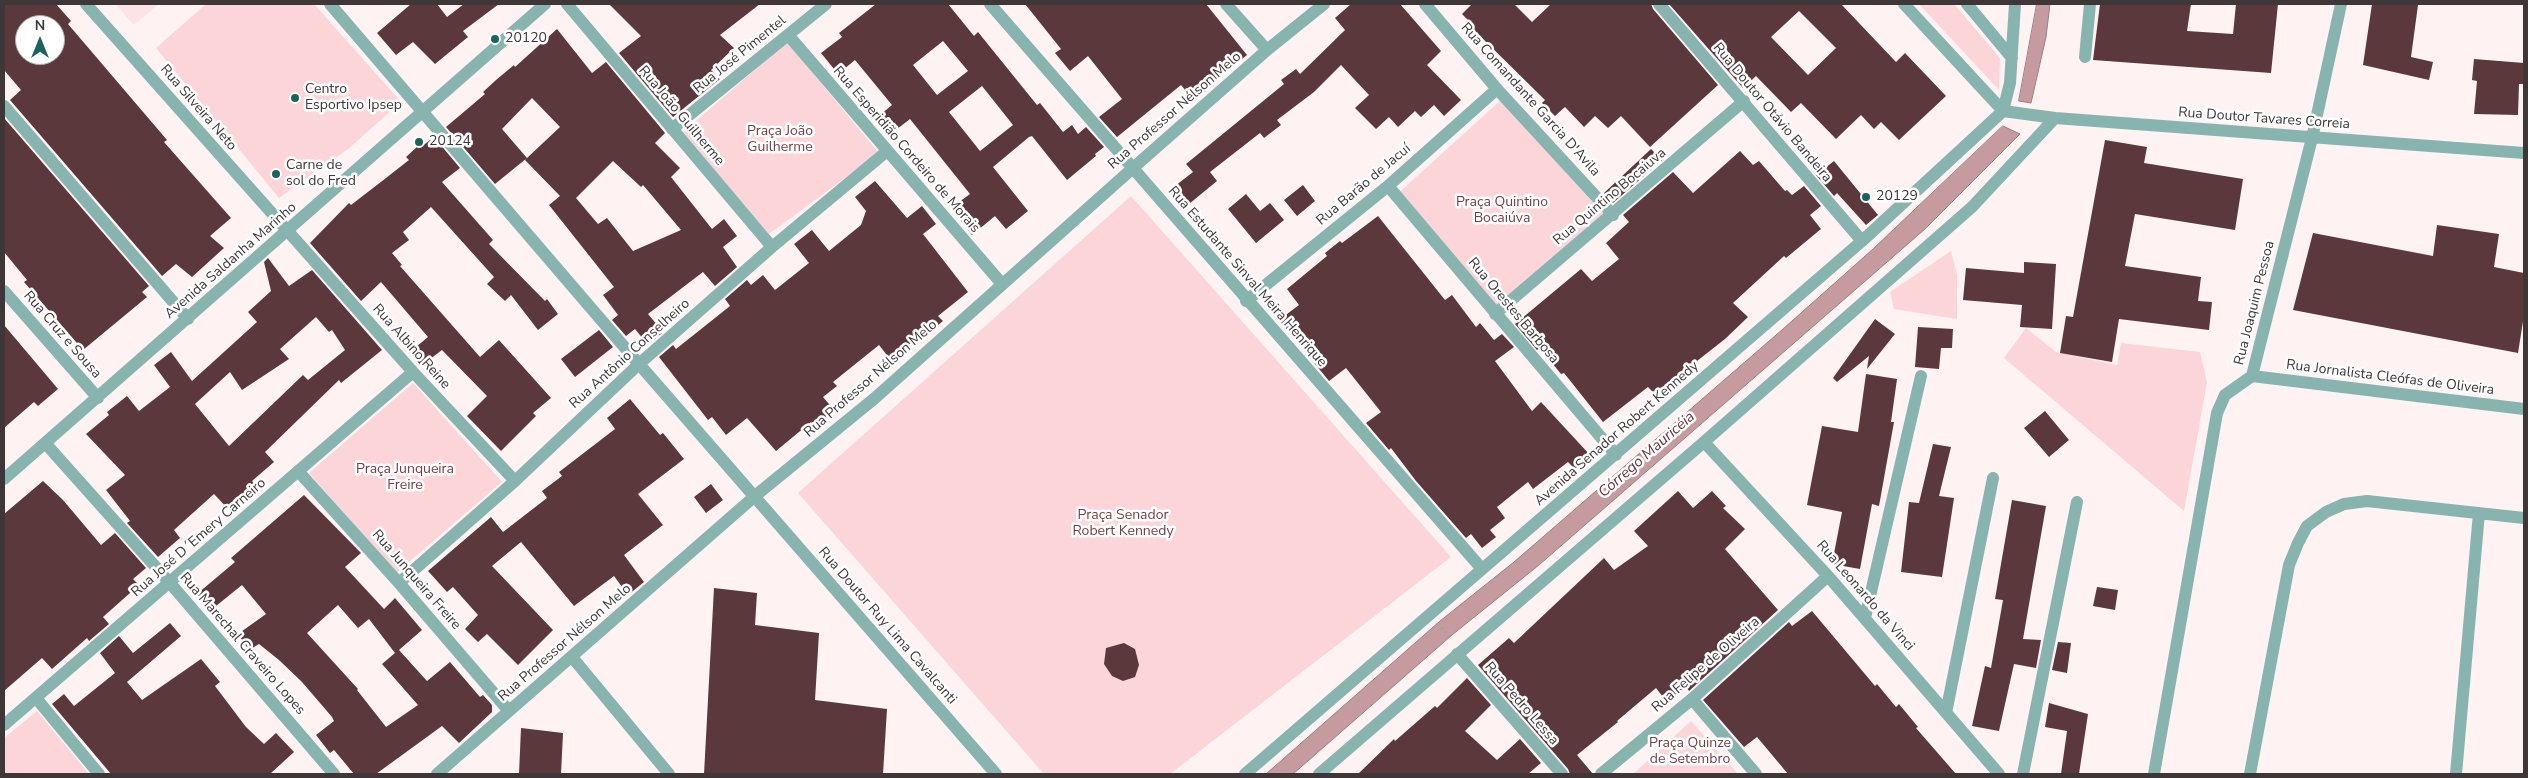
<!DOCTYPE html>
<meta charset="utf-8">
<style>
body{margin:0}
#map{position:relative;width:2528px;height:778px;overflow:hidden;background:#fff2f3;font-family:"Nunito Sans",sans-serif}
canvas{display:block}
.frame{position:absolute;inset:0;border:5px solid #3e3637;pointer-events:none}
.north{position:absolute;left:15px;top:15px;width:50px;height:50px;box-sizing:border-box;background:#fff;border:1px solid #b2afaf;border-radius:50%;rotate:0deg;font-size:14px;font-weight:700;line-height:20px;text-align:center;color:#3e3637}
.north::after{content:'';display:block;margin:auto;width:18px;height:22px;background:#19645d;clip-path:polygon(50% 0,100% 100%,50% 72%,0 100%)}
</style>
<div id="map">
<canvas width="2528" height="778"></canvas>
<div class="frame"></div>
<div class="north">N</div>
</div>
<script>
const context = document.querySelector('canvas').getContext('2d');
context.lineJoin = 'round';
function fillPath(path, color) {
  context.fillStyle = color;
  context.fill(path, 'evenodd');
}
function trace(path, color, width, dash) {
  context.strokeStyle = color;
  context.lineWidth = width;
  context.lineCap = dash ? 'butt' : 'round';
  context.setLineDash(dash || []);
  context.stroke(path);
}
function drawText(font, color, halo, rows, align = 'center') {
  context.font = font + ' "Nunito Sans",sans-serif';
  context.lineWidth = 5;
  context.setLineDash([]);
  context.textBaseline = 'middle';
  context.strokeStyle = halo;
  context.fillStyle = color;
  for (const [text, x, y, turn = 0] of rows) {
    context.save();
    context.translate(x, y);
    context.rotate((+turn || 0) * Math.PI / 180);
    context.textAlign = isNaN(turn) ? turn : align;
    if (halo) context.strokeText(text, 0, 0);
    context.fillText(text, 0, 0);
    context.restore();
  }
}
fillPath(new Path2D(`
 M115 4H159L134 25Z`), '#fce4e6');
fillPath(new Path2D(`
 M206 4H314L401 102 348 149 279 198 156 48Z
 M1919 4H1954L2000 58 1999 90Z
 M787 42 879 153 769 234 682 133Z
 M1501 100 1607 218 1495 316 1394 197Z
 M1131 196 1451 557 1170 774H1044L798 493Z
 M1951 251 1957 275V319L1894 309 1890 292Z
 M2026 328 2056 352 2117 365 2121 343 2200 352 2207 382 2184 511 2004 358Z
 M413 383 502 482 396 573 309 473Z
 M37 711 89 774H4V738Z
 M1691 721 1738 774H1633Z`), '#fcd5d9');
const water = new Path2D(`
 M2037 4H2050L2046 37 2031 103 2019 101Z
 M2003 126 2020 134 1925 229 1539 565 1452 635 1293 774H1266L1440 621 1514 562 1783 329 1873 249Z`);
fillPath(water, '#c59ba0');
trace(water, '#9c7d80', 1);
fillPath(new Path2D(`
 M4 4H56L71 21 68 24 167 140 164 142 231 218 210 236 224 248 192 277 176 264 162 276 10 100 21 90 4 70ZM25 25H55V55H25Z
 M411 4H437L447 17 464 4H499L463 31 468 37 435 64 413 42 396 55 377 33Z
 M609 4H760L720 35 734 48 711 70 720 79 673 117 619 53 641 36Z
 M876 4H948L974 36 978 32 1037 105 1040 103 1063 132 1072 125 1078 134 1086 127 1104 147 1095 154 1096 156 1067 180 1032 136 1029 137 993 167 1028 211 1006 229 995 216 972 235 951 208 970 194 910 119 888 136 874 120 892 105 855 60 838 74 821 53 842 37 839 33ZM943 41 968 71 937 95 913 65ZM982 86 1013 125 980 151 949 112Z
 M1025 4H1206L1247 55 1210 84 1212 86 1194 101 1181 85 1117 137 1099 117 1122 99 1088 56 1070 71 1055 53 1061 49Z
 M1351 4H1400L1441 51 1427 65 1461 100 1444 116 1434 105 1421 117 1415 111 1398 127 1389 117 1376 129 1355 108 1369 95 1341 65 1314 92 1277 120 1281 125 1264 138 1260 133 1210 172 1217 181 1189 204 1175 186 1193 172 1186 164 1284 84 1281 80 1296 69 1300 74 1345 30 1335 18Z
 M1472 4H1514L1532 22 1551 4H1651L1653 9 1718 85 1650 147 1621 116 1608 128 1595 116 1584 127 1565 107 1555 116 1542 103 1545 100 1472 28 1474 26 1462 14Z
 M1669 4H1841L1896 62 1905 53 1946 96 1899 140 1881 122 1874 129 1861 115 1836 139 1801 103 1791 112 1756 76 1743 88ZM1799 11 1836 48 1808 75 1771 37Z
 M2100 4H2191L2187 31 2233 34 2236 4H2278L2271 73 2093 60Z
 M2372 4 2418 5 2411 57 2433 62 2429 80 2363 65Z
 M557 29 592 73 606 62 665 133 655 143 680 168 671 177 712 229 724 219 737 236 723 247 737 267 715 286 703 272 648 314 663 332 648 345 635 329 626 336 612 320 618 315 603 295 614 287 549 205 560 196 525 160 527 158 495 184 446 127 485 94 483 92 496 80 514 65 515 67ZM532 98 560 127 527 158 502 129ZM613 161 641 187 643 185 681 230 633 251 607 218 598 224 576 198Z
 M2474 59 2524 63V84H2519L2518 115 2474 114 2477 81 2472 80Z
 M4 118 149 286 142 292 147 297 83 350 24 282 27 280 4 252Z
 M434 137 460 168 442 182 493 240 489 244 545 301 547 299 558 314 538 330 511 295 505 301 487 284 494 277 431 207 403 232 409 240 392 253 402 265 400 266 480 357 499 340 551 398 533 413 536 416 501 451 467 416 487 396 442 350 421 366 410 352 428 337 381 282 361 301 310 243 349 203 351 205 386 178 409 160 406 157 419 145 421 147Z
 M2105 140 2147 147 2144 163 2243 179 2235 230 2135 214 2125 266 2201 277 2198 301 2212 302 2209 330 2119 319 2112 362 2060 353 2066 316 2073 317Z
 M1651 149 1662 160 1613 203 1604 193Z
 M1740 151 1753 165 1759 161 1785 191 1787 190 1792 195 1804 186 1821 206 1810 215 1821 229 1786 258 1784 256 1733 303 1748 317 1725 339 1655 394 1648 387 1603 422 1564 373 1561 374 1540 348 1537 350 1515 324 1581 269 1592 281 1619 259 1606 243 1629 222 1623 215 1673 172 1693 193Z
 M1834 161 1878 215 1866 225 1837 193 1834 196 1816 175Z
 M875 181 907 218 922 206 936 224 923 234 968 292 938 316 943 321 927 334 925 332 890 359 879 345 833 382 837 386 823 397 834 410 814 426 811 422 776 451 747 418 726 435 712 417 708 420 659 357 673 345 676 349 730 306 725 299 747 280 751 285 763 275 775 290 809 263 794 244 812 230 829 251 861 225 866 211 855 197Z
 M1303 185 1315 201 1297 216 1284 200Z
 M1246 194 1260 211 1270 203 1284 220 1256 243 1228 209Z
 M1378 216 1445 300 1452 295 1476 327 1480 323 1494 340 1502 334 1514 347 1495 361 1532 411 1541 402 1590 455 1575 469 1568 462 1533 489 1528 482 1497 507 1505 518 1490 530 1496 537 1482 548 1471 534 1466 538 1416 481 1391 448 1389 450 1366 423 1381 412 1346 368 1329 381 1279 320 1299 305 1287 289 1327 256 1325 253 1340 241 1342 243Z
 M2437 225 2499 234 2494 267 2524 273V315L2518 353 2293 310 2313 233 2433 256Z
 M268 258 289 286 312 270 382 350 341 383 339 380 265 452 274 462 252 481 257 487 228 509 214 494 174 530 180 538 158 557 127 523 130 521 106 490 125 475 86 434 109 415 107 412 127 396 139 411 170 387 154 365 171 352 192 381 257 322 248 312 271 291 264 262ZM316 317 329 332 332 330 345 350 308 380 303 375 229 446 195 404 230 372 242 390 289 359 280 349Z
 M2024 262 2056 264 2052 329 2020 327 2022 305 1963 300 1966 268 2024 273Z
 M1875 319 1895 334 1867 369 1869 356 1837 382 1833 378Z
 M4 325 58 389 38 406 34 402 4 428Z
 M1918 327 1953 329 1952 348H1941L1939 369 1915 367Z
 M599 330 613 347 575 377 561 359Z
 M1866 374 1897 379 1891 422H1894L1879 506 1872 504 1860 569 1832 564 1842 512 1807 505 1822 426 1858 432Z
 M630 399 660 435 663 433 684 459 638 494 663 525 624 555 644 582 628 595 614 576 574 606 521 542 492 566 553 630 518 665 487 634 478 642 465 629 478 615 453 587 447 592 428 571 491 517 503 532 547 498 542 491 562 476 559 472 615 429 607 418Z
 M2045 411 2069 440 2049 457 2024 428Z
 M1933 444 1951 447 1939 496 1954 498 1942 577 1901 572 1909 502 1919 503Z
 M43 481 63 500 101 545 115 533 146 568 133 579 139 585 103 617 109 624 89 641 87 638 52 669 42 658 4 691V514Z
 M711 484 723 500 706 513 694 497Z
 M1678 491 1693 508 1712 491 1726 506 1723 508 1745 529 1725 549 1778 610 1689 691 1686 687 1683 689 1666 701 1656 688 1617 721 1618 722 1577 755 1593 774H1570L1568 769 1478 665 1509 638 1514 643 1604 558 1614 570 1648 546 1634 531Z
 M304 495 361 553 345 567 384 609 395 598 422 630 399 650 427 681 450 662 480 697 483 695 492 705V712L459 743 442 726 376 774H354L334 750 330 753 316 735 334 721 332 717 302 682 279 660 259 644 249 650 238 634 266 614 242 585 211 610 197 594 235 562 231 558ZM338 605 358 628 369 619 395 653 382 664 418 705 386 727 357 690 358 689 307 633Z
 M2012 500 2046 506 2023 639 2041 640 2036 668 2014 664 1999 731 1972 726 1985 666 1991 668 2003 600 1995 599Z
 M2097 587 2118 590 2115 610 2093 606Z
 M714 588 757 593 755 625 819 633 815 700 887 709 883 774H704Z
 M1812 611 1875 686 1877 684 1896 707 1899 704 1918 727 1916 728 1956 774H1788L1757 737 1744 747 1703 700 1789 622 1792 626Z
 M170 623 181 636 127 682 142 700 201 659 220 682 215 686 246 727 264 744 276 733 294 752 270 774H111L52 704 64 694 74 706 115 673 100 653 119 636 133 653Z
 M2058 642 2071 643 2067 673 2052 670Z
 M1124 643 1135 649 1139 665 1135 677 1123 681 1112 676 1104 664 1106 648Z
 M1467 678 1491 705 1465 731 1497 760 1520 739 1541 763 1528 774H1358L1394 739 1395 741 1435 706 1437 708Z
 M2049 703 2088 714 2079 774H2061L2067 731 2045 727Z
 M521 728 563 733 561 774H519Z`), '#5a383c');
trace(new Path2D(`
 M1682 420 1692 430
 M1442 628 1451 639`), '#a89d9e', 3, [1, 4]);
trace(new Path2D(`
 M86 4 413 372 515 481
 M330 4 639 364 996 774
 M567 4 772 247
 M990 4 1482 569
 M1226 4 1267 50
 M1425 4 1497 89 1613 215
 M1659 4 1862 241
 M1904 4 2003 111
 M1967 4 2012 58
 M789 36 1002 284
 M2085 57 2090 4
 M4 106 188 319
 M2003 111 2055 118 2524 153
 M2003 111 2010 83 2015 4
 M672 129 826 4
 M1388 186 1616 455
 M4 291 98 398
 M1246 301 1388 186 1497 89
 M1495 314 1744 101
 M2252 376 2524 409
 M1704 442 1828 576 1999 774
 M46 444 170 583 334 774
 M298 471 399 583 509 711
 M4 479 545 4
 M399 583 515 481 639 364 772 247 886 152
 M1865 618 1921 376
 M1457 654 1562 774
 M572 657 669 774
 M36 698 99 774
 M1692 699 1756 774
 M1946 713 1993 478
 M4 725 413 372
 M437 774 755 496 875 398 1133 168 1267 50 1324 4
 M1245 774 1862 241 2003 111
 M1319 774 1704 442 1972 207 2055 118
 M1601 774 1692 699 1828 576
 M2023 774 2077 502
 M2154 774 2217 413 2225 395 2252 376 2312 138 2341 4
 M2250 774 2289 565 2298 543 2307 526 2326 512 2344 504 2367 501 2524 518
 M2456 774 2479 513`), '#87b4ae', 12);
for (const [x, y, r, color] of [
 [495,39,5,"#19645d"],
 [295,98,5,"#19645d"],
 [419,142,5,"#19645d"],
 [276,174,5,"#19645d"],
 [1866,197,5,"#19645d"]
]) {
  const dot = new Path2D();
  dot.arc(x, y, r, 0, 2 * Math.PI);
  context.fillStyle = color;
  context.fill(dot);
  trace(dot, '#fff', 2);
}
drawText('14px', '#3e3637', '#fff', [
 ["20120",505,39],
 ["Centro",305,90],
 ["Esportivo Ipsep",305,106],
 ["20124",429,142],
 ["Carne de",286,166],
 ["sol do Fred",286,182],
 ["20129",1876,197]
], 'left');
drawText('14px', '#3e3637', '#fff', [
 ["Rua José Pimentel",740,55,-39],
 ["Rua Comandante Garcia D'Avila",1530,100,48],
 ["Rua Silveira Neto",198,108,49],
 ["Rua Professor Nélson Melo",1175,111,-41],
 ["Rua Doutor Otávio Bandeira",1772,113,50],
 ["Rua João Guilherme",681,116,50],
 ["Rua Doutor Tavares Correia",2264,119,4],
 ["Rua Esperidião Cordeiro de Morais",906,150,49],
 ["Rua Barão de Jacuí",1364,185,-40],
 ["Rua Quintino Bocaiuva",1610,197,-40],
 ["Avenida Saldanha Marinho",231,261,-41],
 ["Rua Estudante Sinval Meira Henrique",1247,277,49],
 ["Rua Joaquim Pessoa",2255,303,-76],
 ["Rua Orestes Barbosa",1513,311,50],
 ["Rua Cruz e Sousa",62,335,49],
 ["Rua Albino Reine",411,347,48],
 ["Rua Antônio Conselheiro",630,354,-42],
 ["Rua Jornalista Cleófas de Oliveira",2390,378,7],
 ["Rua Professor Nélson Melo",871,379,-41],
 ["Avenida Senador Robert Kennedy",1617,434,-41],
 ["Rua José D´Emery Carneiro",199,538,-41],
 ["Rua Junqueira Freire",416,580,49],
 ["Rua Leonardo da Vinci",1865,596,49],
 ["Rua Doutor Ruy Lima Cavalcanti",887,626,49],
 ["Rua Professor Nélson Melo",565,643,-41],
 ["Rua Marechal Craveiro Lopes",242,644,49],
 ["Rua Felipe de Oliveira",1706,665,-41],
 ["Rua Pedro Lessa",1521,704,49]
]);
drawText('14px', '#763d46', '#fff', [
 ["Praça João",780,132],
 ["Guilherme",780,148],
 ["Praça Quintino",1502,203],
 ["Bocaiúva",1502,219],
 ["Praça Junqueira",405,470],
 ["Freire",405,486],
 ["Praça Senador",1123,516],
 ["Robert Kennedy",1123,532],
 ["Praça Quinze",1690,744],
 ["de Setembro",1690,760]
]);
drawText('italic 15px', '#6a323c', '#fff', [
 ["Córrego Mauricéia",1647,455,-41]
]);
</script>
